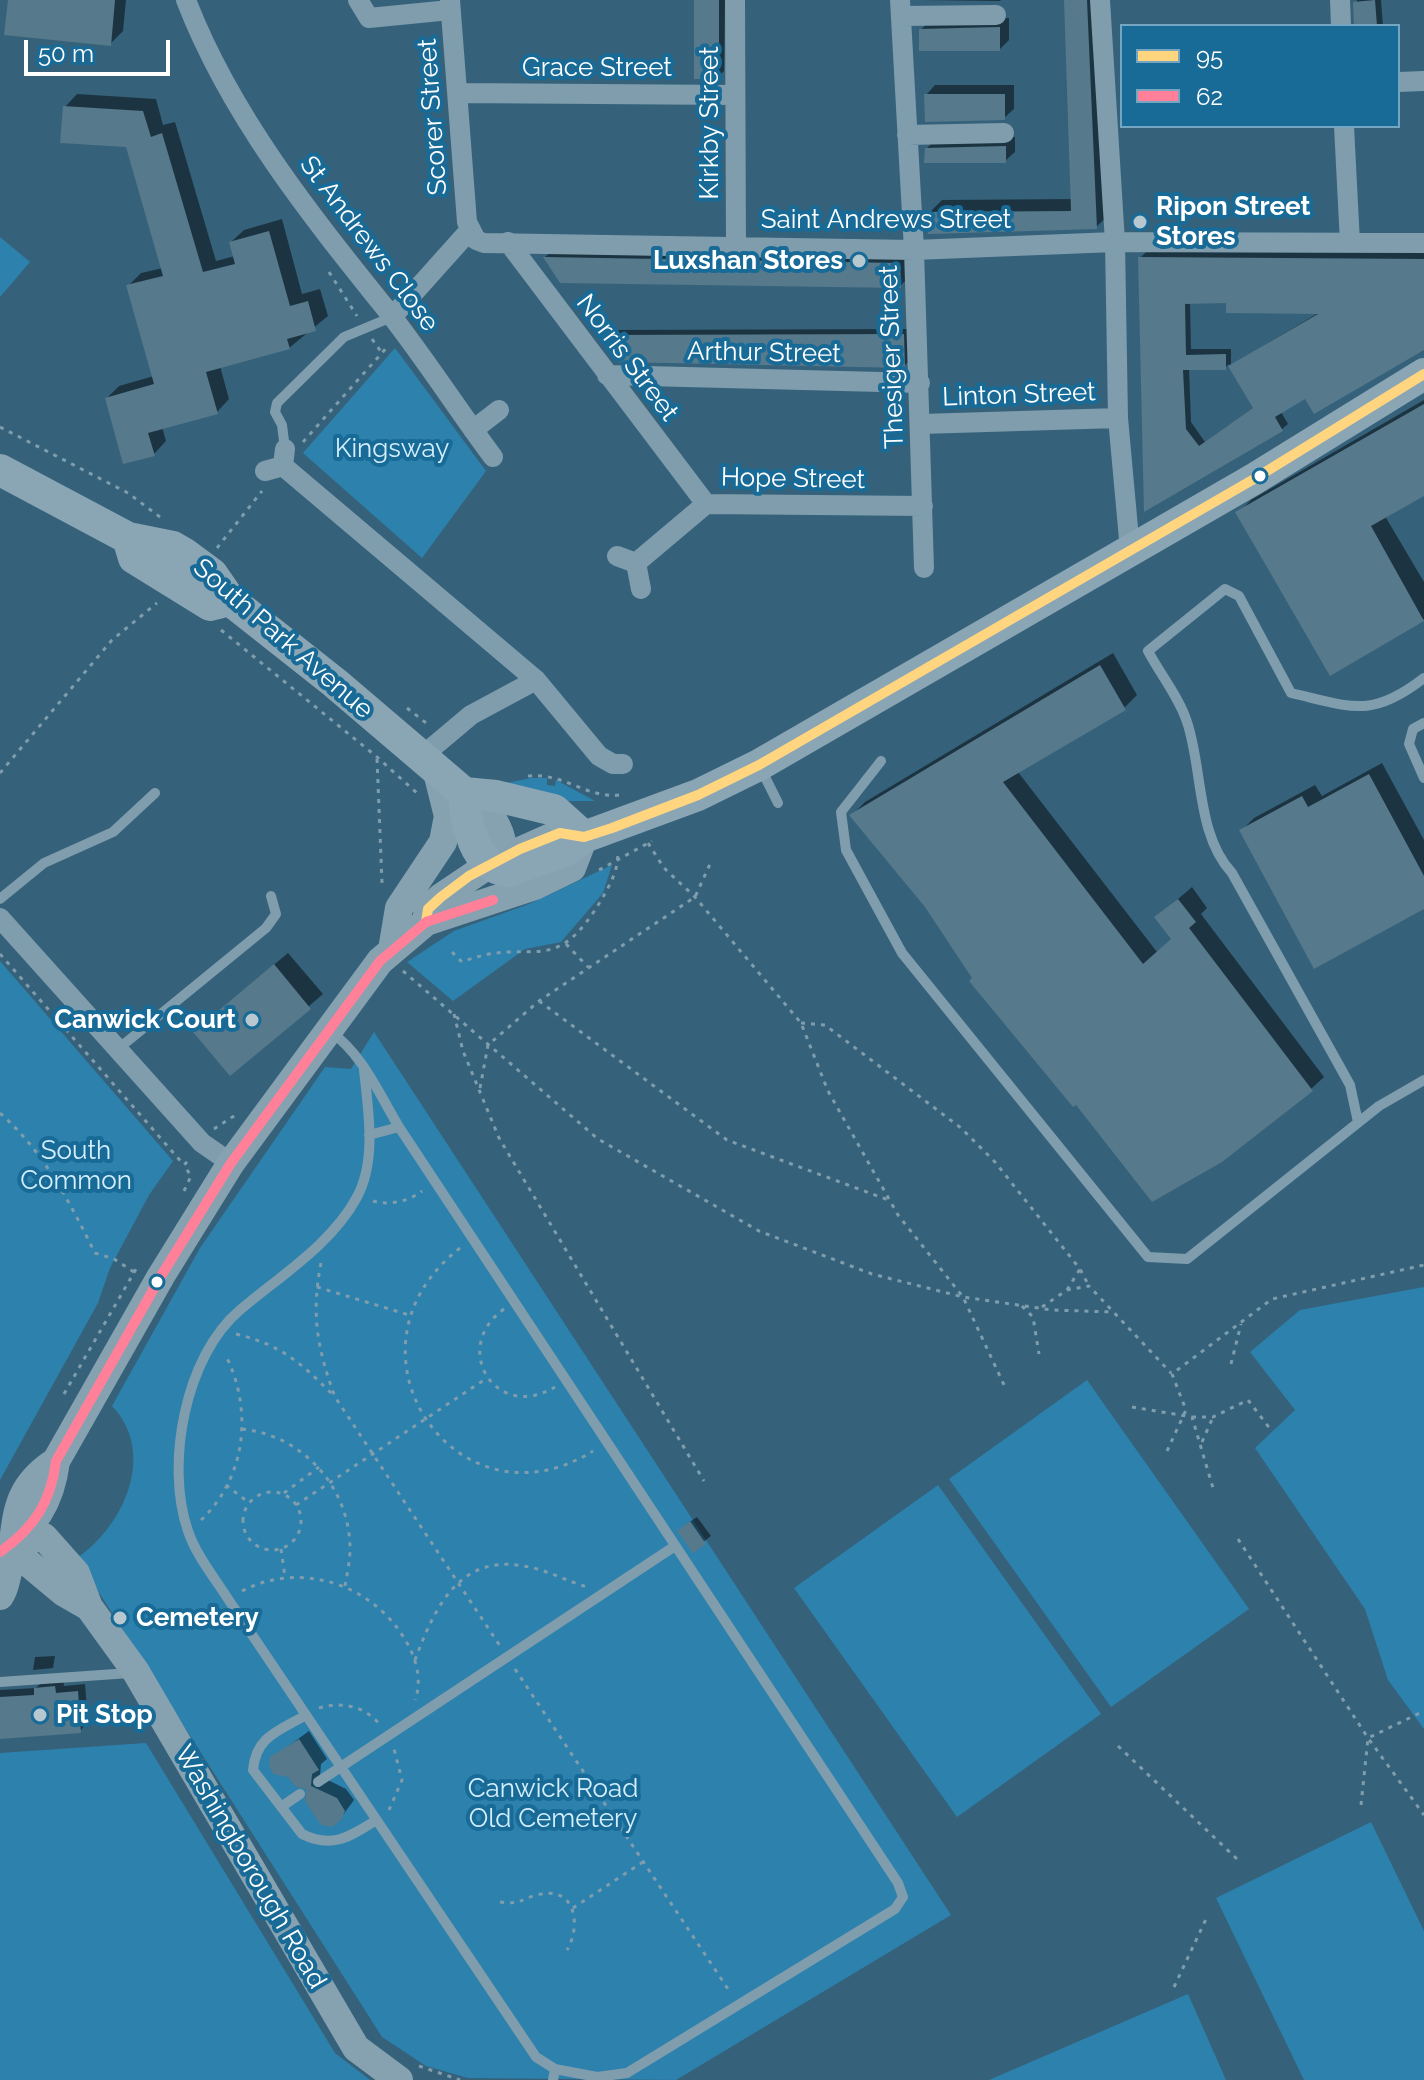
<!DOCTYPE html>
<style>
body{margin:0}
#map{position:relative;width:1424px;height:2080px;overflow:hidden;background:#35627a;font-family:Raleway,sans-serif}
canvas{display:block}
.legend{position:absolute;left:1120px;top:24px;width:280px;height:104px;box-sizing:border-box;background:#186a97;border:2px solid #74a6c1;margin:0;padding:10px 14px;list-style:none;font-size:24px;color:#fff}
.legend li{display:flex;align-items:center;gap:16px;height:40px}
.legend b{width:40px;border:2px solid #74a6c1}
.scale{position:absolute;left:24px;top:40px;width:146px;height:36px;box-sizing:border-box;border:4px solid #fff;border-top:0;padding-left:10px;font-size:24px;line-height:28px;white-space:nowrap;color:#fff;-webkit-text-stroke:6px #186a97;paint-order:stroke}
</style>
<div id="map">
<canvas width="1424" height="2080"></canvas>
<ul class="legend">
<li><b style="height:10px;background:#ffd580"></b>95</li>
<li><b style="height:10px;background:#ff8098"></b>62</li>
</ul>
<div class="scale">50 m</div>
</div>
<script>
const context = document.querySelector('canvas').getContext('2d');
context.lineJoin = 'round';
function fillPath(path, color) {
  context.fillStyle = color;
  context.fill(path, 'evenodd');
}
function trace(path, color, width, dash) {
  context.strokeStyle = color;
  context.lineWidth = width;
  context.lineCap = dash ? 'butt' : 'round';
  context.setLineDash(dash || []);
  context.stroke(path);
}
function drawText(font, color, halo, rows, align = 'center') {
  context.font = font + ' Raleway,sans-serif';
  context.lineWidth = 8;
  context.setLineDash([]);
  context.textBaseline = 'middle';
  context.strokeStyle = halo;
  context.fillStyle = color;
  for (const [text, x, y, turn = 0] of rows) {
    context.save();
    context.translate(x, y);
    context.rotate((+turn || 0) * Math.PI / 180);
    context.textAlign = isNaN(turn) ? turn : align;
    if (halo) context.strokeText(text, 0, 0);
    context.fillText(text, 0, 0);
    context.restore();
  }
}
fillPath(new Path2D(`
 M0 237 30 262 0 297Z
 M395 348 486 471 422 558 303 453Z
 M531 778H547V785L555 786 556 780 595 801H568L507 783Z
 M612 865 603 893 561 942 525 949 453 1001 407 962 454 931 529 904Z
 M0 961 173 1161 149 1195 110 1268 98 1303 0 1480Z
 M374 1032 951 1915 676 2080 468 2078 426 2066 382 2037 77 1558C124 1526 157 1453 112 1406L200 1248 325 1067 351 1069Z
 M1424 1287V1729L1388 1680 1365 1609 1255 1448 1295 1410 1250 1352 1300 1310Z
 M1087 1380 1249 1609 1111 1707 949 1479Z
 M938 1485 1101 1714 957 1817 794 1588Z
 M146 1743 335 2053 370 2080H0V1753Z
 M1371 1822 1424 1931V2080H1304L1216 1898Z
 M1188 1994 1226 2080H989Z`), '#2d81ad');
fillPath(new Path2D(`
 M10 0H126L123 31 110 44Z
 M696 0H725L724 71 718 77Z
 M921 0H1001L1000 1Z
 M1066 0H1099L1109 215 1096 227 929 213 942 200 1072 199Z
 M1357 0H1381L1383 26H1356Z
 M1009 18V40L1000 49 921 30 930 20Z
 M935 85H1014V109L1004 118 926 95Z
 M77 94 156 99 163 125 175 122 216 261 235 256 231 242 244 230 282 219 302 294 320 289 328 316 289 348 220 366 229 399 217 412 162 427 166 441 154 454 107 398 119 386 154 376 128 286 141 273 163 268 127 145 65 107Z
 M1015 137V152L1005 161 927 148 936 139Z
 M551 252 905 258 906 280 900 286 545 257Z
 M1146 252 1424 253V348L1306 397 1281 412 1288 424 1282 429 1146 509 1140 258ZM1228 301 1320 312 1231 365V349H1191L1190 302ZM1229 364 1255 407 1205 442 1191 422 1189 368H1225Z
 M909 329 910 360 904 366 603 335 608 330Z
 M1424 400V494L1385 516 1424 582V619L1331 673 1238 513 1251 500Z
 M1113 653 1137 695 1124 708 1018 772 1157 952 1173 938 1157 917 1192 887 1207 908 1201 914 1324 1077 1311 1089 1077 1102 974 979 927 906 852 815 865 802Z
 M1382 763 1424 840V907L1241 831 1254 818 1315 785 1322 796Z
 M288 953 323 994 230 1074 209 1019Z
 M697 1517 711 1536 693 1550 685 1525Z
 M55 1656 53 1668 33 1670 35 1657Z
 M63 1679 64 1686 85 1684 88 1722 80 1731 0 1737V1690L36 1688 44 1680Z
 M309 1731 327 1759 321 1764 320 1776 346 1789 354 1800 340 1819 272 1758Z`), '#0007');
fillPath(new Path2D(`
 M8 0H115L111 46 4 35Z
 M694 0H719V79H694Z
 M1064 0H1087L1097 229 928 234 927 212 1071 211Z
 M1375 0 1377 26H1354L1353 2Z
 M1000 27V51H919V29Z
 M924 94H1005V120L925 122Z
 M63 106 143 111 151 137 162 133 203 272 235 264 229 242 269 231 290 306 308 301 316 331 287 339 290 349 206 372 218 414 148 433 155 456 123 464 105 398 154 384 126 285 163 276 126 147 60 143Z
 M1006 146V163H924L925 148Z
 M543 257 900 263 901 288 560 283Z
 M1138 257 1424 259V350L1314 414 1305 399 1275 417 1283 431 1144 512ZM1226 303V313L1318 314 1228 366 1253 408 1199 446 1186 429 1183 370H1226V354L1186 355 1185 304Z
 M904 334 905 368 619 362 600 335Z
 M1424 404V496L1371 526 1424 621 1330 676 1235 512Z
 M1100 665 1126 710 1003 782 1143 964 1171 939 1154 917 1178 899 1196 922 1189 928 1313 1091 1222 1162 1152 1202 1076 1105 1073 1107 969 981 972 978 925 907 849 815Z
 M1369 774 1424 876V909L1314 969 1239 830 1302 796 1308 807Z
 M274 964 311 1009 230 1076 193 1032Z
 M690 1521 706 1544 693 1553 677 1531Z
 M55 1686 56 1693 78 1691 81 1733 0 1739V1697L34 1695V1688Z
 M299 1739 319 1770 312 1774 311 1786 337 1798 345 1811 341 1820 332 1827 321 1825 305 1801 306 1789 296 1787 288 1777 273 1774 269 1766 270 1757Z`), '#56798c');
trace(new Path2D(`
 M329 272 357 316
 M372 339 382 353
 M0 427 128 493 160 517
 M303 442 388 346
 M217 548 262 491
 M221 630 377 757 418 794
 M407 708 430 726
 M377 759 382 883
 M0 773 112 640 157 603
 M528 776C563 772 587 799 620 795
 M648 843 664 868 695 897 801 1023 828 1091 898 1215 963 1297 1005 1387
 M599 870 652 841
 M566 944 588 967
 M452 952 462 962C532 934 553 983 603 897 611 883 620 866 617 851
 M0 954 184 1165
 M403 971 598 1139 759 1231 872 1274 963 1297 1052 1310 1113 1312
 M539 1001 727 1140 891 1201
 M454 1014 463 1051 499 1138 704 1481
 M801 1023 825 1025 961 1128 995 1162 1080 1269 1089 1286
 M480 1088 488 1045 539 1001 695 897 710 864
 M0 1113C44 1152 69 1201 95 1253L114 1259 134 1272
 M214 1129 237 1114
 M184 1191 191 1176 184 1165 189 1160
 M373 1201C389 1206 409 1201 422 1191
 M460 1248C329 1350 457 1536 593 1451
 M321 1263C311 1314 317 1348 335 1397L500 1646
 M317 1287 409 1315
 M1067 1290 1080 1269
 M1022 1306 1033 1317 1039 1354
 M1042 1307 1067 1290 1089 1286 1171 1373
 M504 1309C450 1347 495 1423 555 1387
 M236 1334C281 1345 300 1362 332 1394
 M1231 1364 1241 1324
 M64 1394 136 1269
 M1132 1407 1192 1417 1213 1488
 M1192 1417H1213L1248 1400 1271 1430
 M242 1429C302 1435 350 1487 350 1549 350 1561 347 1574 345 1586
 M1202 1442 1213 1417
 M1167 1451 1186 1410 1172 1374 1272 1299 1424 1265
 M226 1485 248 1502
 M243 1521a29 29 0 1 1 58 0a29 29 0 1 1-58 0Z
 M284 1493 319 1467
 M296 1505 487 1378
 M201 1520C247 1477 253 1408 225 1354
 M1238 1539 1368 1738 1424 1815
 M281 1549 285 1577
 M242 1591C305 1558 383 1588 412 1653 418 1667 421 1685 415 1700
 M415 1660C434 1609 459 1554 523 1566 546 1569 566 1581 587 1587
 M515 1669 730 1992
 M319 1708C342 1701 365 1706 380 1725
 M1118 1746 1237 1859
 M1361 1805 1368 1738 1424 1711
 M389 1810 402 1780 394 1749
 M500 1902C521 1905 520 1899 537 1895 575 1884 582 1925 567 1950
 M573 1908 643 1862
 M1174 1987 1207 1917
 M419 2066 460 2080`), '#7f9dad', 3, [4, 6]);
trace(new Path2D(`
 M285 449 282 425 275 412 277 403 344 337 392 317
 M1424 723 1413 729 1409 744 1424 778
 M881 761 841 812 846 850 902 953 1148 1257 1187 1259 1379 1106 1424 1080
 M760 767 778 803
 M0 899 44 863 113 832 155 793
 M330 1031C363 1055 378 1092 399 1127L898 1883 903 1897 895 1909 627 2073 597 2077 555 2069
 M118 1049 266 928 276 914 271 896
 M364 1070C368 1109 377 1160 357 1197 332 1244 280 1276 240 1310 185 1356 165 1465 188 1531 196 1555 214 1577 228 1599L536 2057 555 2069 553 2080
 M1358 1122 1350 1085 1232 873C1196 834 1203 769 1187 722 1179 697 1160 674 1148 651L1225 589 1239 596 1291 693C1352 707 1371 719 1424 678
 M369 1135 399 1127
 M0 1682 130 1673
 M306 1715C279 1731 256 1736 253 1770L302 1834C332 1849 349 1837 375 1821
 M318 1782 675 1546
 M281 1807 300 1794`), '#7f9dad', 10);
trace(new Path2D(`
 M186 0C231 117 312 217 390 314 426 360 458 410 493 457
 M358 0 369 18 450 10
 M450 0 467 222 476 240 484 243 914 250 1115 242 1424 243
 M735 0 736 247
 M900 0 914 250 924 568
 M1100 0 1115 242 1118 418 1130 550
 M1340 0 1341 26
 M901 16 996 15
 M1398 82 1424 81
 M458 93 735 95
 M1344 126 1350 243
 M907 135 1004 133
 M508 242 706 504
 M392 317 469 231
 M607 375 920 383
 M921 424 1118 418
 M473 430 499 410
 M283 466 536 680 599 756 613 764H623
 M265 471 283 466 285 449
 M617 556 636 563 706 504 923 506
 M636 563 641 589
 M421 757 471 715 536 680
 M0 918 202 1143 231 1163`), '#7f9dad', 20);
trace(new Path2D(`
 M464 793C493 811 510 837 500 871
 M392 950 399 908 443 842 448 816 437 772
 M15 1541 27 1562 63 1592 89 1607 136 1672 356 2048 399 2080
 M15 1541 44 1537 76 1573 89 1607
 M0 1552C34 1528 51 1502 56 1461L161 1276 231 1163 380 961 426 922 535 886 572 868 584 837 560 833 490 864 441 897 428 909 426 922
 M0 1596C5 1589 6 1581 8 1572 19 1524 8 1492 56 1461`), '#86a2b1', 28);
trace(new Path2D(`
 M0 470 128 538 173 547 185 554 212 574 230 600 335 683 464 793
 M128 538 134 558 210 605 230 600
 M464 793C465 820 474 870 509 871L567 850 584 837 698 795 759 765 1254 479 1424 374
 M464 793 496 796 554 810 584 837`), '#8aa5b4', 32);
trace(new Path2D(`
 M426 922 428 909 441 897 469 876 520 849 560 833 584 837 612 828 698 795 759 765 1254 479 1424 374`), '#ffd580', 10);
trace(new Path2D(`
 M0 1552C34 1528 51 1502 56 1461L161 1276 231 1163 380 961 426 922 493 900`), '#ff8098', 10);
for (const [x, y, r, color] of [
 [1140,222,8,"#b8c8d0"],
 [859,261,8,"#b8c8d0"],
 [1260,476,7,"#fff"],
 [252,1020,8,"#b8c8d0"],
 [157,1282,7,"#fff"],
 [120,1618,8,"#b8c8d0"],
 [40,1715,8,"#b8c8d0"]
]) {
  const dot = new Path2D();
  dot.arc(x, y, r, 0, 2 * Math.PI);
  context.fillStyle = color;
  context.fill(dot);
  trace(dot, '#186a97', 3);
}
drawText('26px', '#fff', '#186a97', [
 ["Grace Street",597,68],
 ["Scorer Street",433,117,-94],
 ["Kirkby Street",710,123,-90],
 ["Saint Andrews Street",886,220],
 ["St Andrews Close",369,244,53],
 ["Arthur Street",764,353,1],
 ["Thesiger Street",892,357,-92],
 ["Norris Street",627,358,53],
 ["Linton Street",1019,395,-2],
 ["Hope Street",793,479,1],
 ["South Park Avenue",283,639,41],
 ["Washingborough Road",250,1867,60]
]);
drawText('bold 26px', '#fff', '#186a97', [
 ["Ripon Street",1156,207],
 ["Stores",1156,237],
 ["Luxshan Stores",843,261,"right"],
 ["Canwick Court",236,1020,"right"],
 ["Cemetery",136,1618],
 ["Pit Stop",56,1715]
], 'left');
drawText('26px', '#d3eefc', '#186a97', [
 ["Kingsway",392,449],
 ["South",76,1151],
 ["Common",76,1181],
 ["Canwick Road",553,1789],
 ["Old Cemetery",553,1819]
]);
</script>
